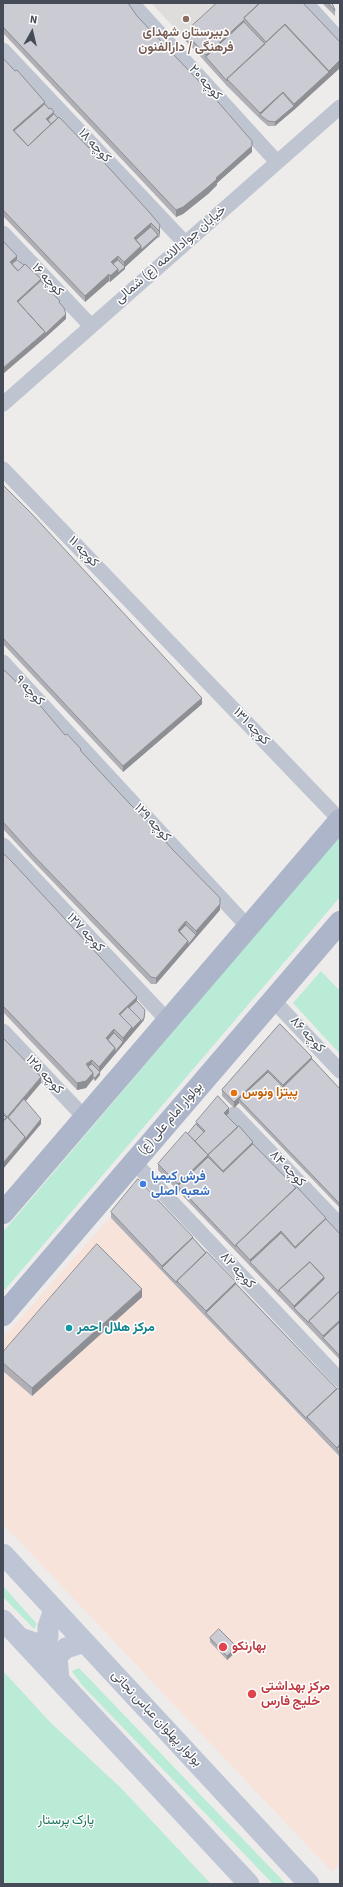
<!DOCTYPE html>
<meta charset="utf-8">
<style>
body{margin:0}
#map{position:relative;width:343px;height:1887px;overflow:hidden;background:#eeeceb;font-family:"Source Sans 3",sans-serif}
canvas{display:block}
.frame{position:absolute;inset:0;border:4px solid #454b57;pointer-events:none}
.north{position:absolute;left:12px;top:12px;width:40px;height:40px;-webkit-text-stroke:3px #fff;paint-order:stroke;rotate:8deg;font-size:11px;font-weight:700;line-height:16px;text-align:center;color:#454b57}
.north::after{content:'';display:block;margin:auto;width:14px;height:18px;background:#454b57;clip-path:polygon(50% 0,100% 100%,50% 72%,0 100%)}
</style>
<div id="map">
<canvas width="343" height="1887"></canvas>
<div class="frame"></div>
<div class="north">N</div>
</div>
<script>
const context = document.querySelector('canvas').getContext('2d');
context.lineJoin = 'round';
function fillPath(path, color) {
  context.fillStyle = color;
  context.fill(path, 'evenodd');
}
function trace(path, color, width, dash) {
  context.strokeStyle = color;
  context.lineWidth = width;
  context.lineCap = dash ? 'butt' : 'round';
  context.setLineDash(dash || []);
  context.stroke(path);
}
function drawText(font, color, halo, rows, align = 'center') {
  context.font = font + ' "Source Sans 3",Vazirmatn,sans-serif';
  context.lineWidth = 3;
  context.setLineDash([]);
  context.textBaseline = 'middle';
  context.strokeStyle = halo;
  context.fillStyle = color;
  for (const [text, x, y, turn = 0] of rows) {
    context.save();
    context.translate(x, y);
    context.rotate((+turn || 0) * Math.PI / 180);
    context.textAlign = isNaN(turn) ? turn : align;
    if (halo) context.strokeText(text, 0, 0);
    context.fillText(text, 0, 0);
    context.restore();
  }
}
fillPath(new Path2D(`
 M151 3H224L185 39Z`), '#dfdddc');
fillPath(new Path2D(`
 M110 1217 340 1458V1864L332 1872 3 1524V1338Z`), '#f8e3db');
fillPath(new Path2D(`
 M340 835V897L3 1292V1232Z
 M321 971 340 991V1054L293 1003Z
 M3 1586 37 1624 34 1629 3 1597Z
 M79 1668 286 1884H273L82 1685 72 1671Z
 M3 1671 50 1722 121 1788 211 1884H3Z`), '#baebd6');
trace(new Path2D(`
 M132 3 277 162
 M306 3 340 40
 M3 50 185 243
 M3 233 91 326
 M3 404 340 107
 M3 469 340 820
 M3 662 248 927
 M3 845 168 1021
 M273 1000 340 1071
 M3 1031 85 1118
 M234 1114 340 1225
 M134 1162 340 1380`), '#bfc5d0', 15);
trace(new Path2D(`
 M3 1554 309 1884
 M3 1620 249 1884
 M20 1638 35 1643H42L48 1637V1627L54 1609
 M59 1680 57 1656 66 1648 84 1642`), '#bec5d4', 21);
trace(new Path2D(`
 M3 1213 340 820
 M3 1315 340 922`), '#acb5c9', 22);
fillPath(new Path2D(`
 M3 3 137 16 252 147V152L217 183V185L208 194 183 214 176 217 3 33Z
 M303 3 340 42V68L275 126H268L260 119 227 86 190 45H189L184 39V37L192 30V26Z
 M322 3H332L335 10V16Z
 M3 58 45 104 160 232 159 238 158 237 125 267V269L110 282 109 281 85 302 3 216Z
 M3 485 202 704 123 772 3 644Z
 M3 669 81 752 220 910 156 984H151L32 860 3 829Z
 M3 853 137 1001 145 1012 144 1020 100 1072V1075L95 1081 93 1079 86 1088 77 1090 3 1012Z
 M280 1024 312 1059 340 1089V1208L239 1103 234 1108 222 1096V1090Z
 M229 1113 226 1116 340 1234V1360L158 1170V1164L188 1134 196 1124V1122Z
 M111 1212 193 1238 337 1389 340 1390V1457L111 1218Z
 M142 1297 32 1396 3 1371V1352Z
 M210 1638 237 1651 227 1660 210 1642Z`), '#afafb5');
fillPath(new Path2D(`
 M244 19V25L206 57V62V55Z
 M285 24V32L266 45V42Z
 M340 60V68L294 110V104L329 72V71Z
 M283 92V98L260 115V113Z
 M45 102V108L16 135 13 130Z
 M294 106V110L275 126V122Z
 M54 112V116L48 123 46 119Z
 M252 141V152L217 183V185L208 194 183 214 176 217V210L216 178Z
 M151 223V230L135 244 134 238Z
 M160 225V232L159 238V231Z
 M158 235V237L125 267V269L110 282V276L118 269 124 268V262L141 246Z
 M17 256V262L11 268 10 262Z
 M118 256V262L113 267 111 262Z
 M109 274V281L85 302V296Z
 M41 279V285L19 305 17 301Z
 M66 314V319L45 338 3 374V368Z
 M202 698V704L123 772V766Z
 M220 904V910L156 984V978L188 941 196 935V931Z
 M186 921V927L179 935 178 930Z
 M137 997V1003L121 1018 119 1014Z
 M145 1010 144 1020 99 1073V1067L115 1048 123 1042V1038Z
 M114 1029V1035L107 1044 106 1038Z
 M312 1057V1064L283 1091V1085Z
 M92 1060V1066L86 1068V1064Z
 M268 1070V1076L239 1099V1103L234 1108V1102Z
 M100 1072V1075L95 1081V1078Z
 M93 1073V1079L86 1088 77 1090V1083Z
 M41 1077V1083L9 1121 7 1117Z
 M229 1108V1113L224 1118V1113Z
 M41 1119V1124L3 1169V1163Z
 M253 1142V1148L223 1177V1171Z
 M208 1155V1162L178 1186V1191V1184Z
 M326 1218V1224L295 1253V1247Z
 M281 1231V1238L250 1262V1267V1260Z
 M193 1237V1243L162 1268V1266Z
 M324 1277V1283L294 1308V1312V1306Z
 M236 1282V1288L206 1313V1311Z
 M142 1289V1297L32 1396V1388Z
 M340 1320V1326L323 1338V1336Z
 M237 1647V1651L227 1660V1656Z`), '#8e8f94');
const building = new Path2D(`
 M3 3H128L137 16 212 95 252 141V146L216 178 217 179 208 187 183 207 176 210 3 27Z
 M217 3H260L244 18 245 19 206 55 190 38 197 32 192 26Z
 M260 3H303L340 42V60L329 71 285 24 266 42 244 18Z
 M328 3H332L335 10Z
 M244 22 265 44 227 79V81L206 57Z
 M285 25 329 72 294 104 283 92 260 113 227 79Z
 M192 30 195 34 190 38V42L189 43 184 37Z
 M3 58 15 71 17 70 45 102 13 130 28 146 59 117 89 148 90 147 150 213 160 225 159 231 151 223 134 238 141 246 124 262 118 256 111 262 118 269 110 276 109 274 85 296 3 210Z
 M283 93 294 106 275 122 268 121 260 115Z
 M45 104 49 109 51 108 54 112 46 119 51 124 28 146 14 131Z
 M54 114 58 118 51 124 48 120Z
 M151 227 158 235 141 250V246L136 240Z
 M3 241 17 256 10 262 18 271 25 264 41 279 17 301 45 332 3 368Z
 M17 260 24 265 18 271 12 264Z
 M118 260 125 267 118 273V269L113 264Z
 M41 281 60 301 59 302 64 308 66 314 45 334V332L18 302Z
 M3 485 32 514 202 698 123 766 3 638Z
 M3 669 38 703 65 735 67 734 81 749 80 750 128 802 152 826 173 850 220 898V904L196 931 186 921 178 930 188 941 156 978 151 977 32 854 3 822Z
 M3 853 15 865 137 997 119 1014 132 1027 123 1038 114 1029 106 1038 115 1048 99 1067 92 1060 86 1064 93 1073 86 1081 77 1083 3 1006Z
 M186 925 196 935 188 945V941L179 932Z
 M137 1001 145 1010 144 1018 141 1022V1020L129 1008Z
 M128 1007 141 1020 132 1029V1027L120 1015Z
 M280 1024 312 1057 283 1085 268 1070 234 1102 222 1090Z
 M114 1033 123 1042 115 1052V1048L108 1040Z
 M3 1038 41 1077 7 1117 3 1112Z
 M312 1059 340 1089V1204L239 1099 268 1072 283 1087Z
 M92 1064 100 1072 95 1078 93 1077V1073L88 1067Z
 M218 1096 229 1108 224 1113 238 1127 208 1155 195 1141 205 1131 196 1122Z
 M24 1099 41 1119 25 1139V1137L8 1118Z
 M3 1114 7 1118 3 1121Z
 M8 1117 25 1137 3 1163V1121Z
 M196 1124 204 1132 195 1141 188 1134Z
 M239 1126 253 1142 223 1171 208 1155Z
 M186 1132 208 1155 178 1184 158 1164Z
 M253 1144 296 1188 236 1245V1247L178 1186 208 1157 223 1172Z
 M138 1179 193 1237 162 1266 111 1212Z
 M297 1187 326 1218 295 1247 281 1231 250 1260 236 1245Z
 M326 1219 340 1234V1291L309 1321V1323L294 1308 324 1279V1277L310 1262 279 1290V1292L250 1262 281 1233 295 1248Z
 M193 1238 206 1253 177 1281V1283L162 1268Z
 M97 1244 142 1289 32 1388 3 1363V1352Z
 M207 1252 236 1282 206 1311 177 1281Z
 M310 1262 324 1277 294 1306 279 1290Z
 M236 1284 337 1389 307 1417V1419L206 1313Z
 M340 1291V1320L323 1336 309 1321Z
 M340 1322V1356L323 1338Z
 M338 1388 340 1390V1444L337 1448 307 1417Z
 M340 1446V1453L337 1449Z
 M219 1629 237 1647 227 1656 210 1638Z`);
fillPath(building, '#cbccd3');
trace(building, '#8e8f94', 1);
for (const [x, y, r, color] of [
 [186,19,4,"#8d6e63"],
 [234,1093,4,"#e8710a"],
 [143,1184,4,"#3f7fe0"],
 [69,1328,4,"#0f9aa8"],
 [223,1647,5,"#e0444e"],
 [252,1694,5,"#e0444e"]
]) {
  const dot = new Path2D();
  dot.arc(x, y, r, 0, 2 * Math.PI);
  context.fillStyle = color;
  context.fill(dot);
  trace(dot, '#fff', 1.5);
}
drawText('bold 13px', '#785e54', '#fff', [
 ["دبیرستان شهدای",186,33],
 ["فرهنگی / دارالفنون",186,48]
]);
drawText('13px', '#454b57', '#fff', [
 ["کوچه ۲۰",205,83,48],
 ["کوچه ۱۸",94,146,47],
 ["خیابان جوادالائمه (ع) شمالی",171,255,-41],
 ["کوچه ۱۶",47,280,47],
 ["کوچه ۱۱",83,552,46],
 ["کوچه ۹",29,691,47],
 ["کوچه ۱۳۱",251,727,46],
 ["کوچه ۱۲۹",152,823,47],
 ["کوچه ۱۲۷",85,933,47],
 ["کوچه ۸۶",307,1035,47],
 ["کوچه ۱۲۵",44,1075,47],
 ["بولوار امام علی (ع)",171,1119,-49],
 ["کوچه ۸۴",287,1169,46],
 ["کوچه ۸۲",237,1271,47],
 ["بولوار پهلوان عباس نجاتی",156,1719,47]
]);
drawText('bold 13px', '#c56008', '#fff', [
 ["پیتزا ونوس",242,1093]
], 'left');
drawText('bold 13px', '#366cbe', '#fff', [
 ["فرش کیمیا",151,1177],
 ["شعبه اصلی",151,1192]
], 'left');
drawText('bold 13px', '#0d838f', '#fff', [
 ["مرکز هلال احمر",77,1328]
], 'left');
drawText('bold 13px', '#be3a42', '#fff', [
 ["بهارنکو",232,1647],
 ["مرکز بهداشتی",261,1687],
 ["خلیج فارس",261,1702]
], 'left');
drawText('13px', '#1b7357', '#fff', [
 ["پارک پرستار",66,1821]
]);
</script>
